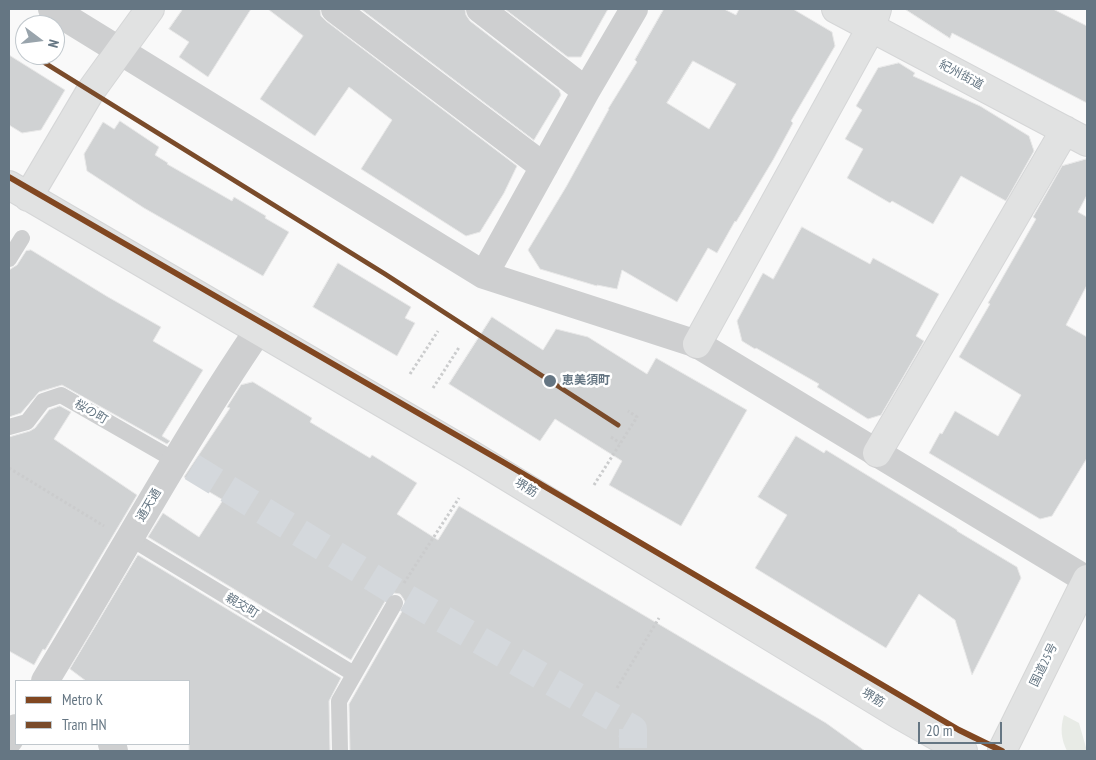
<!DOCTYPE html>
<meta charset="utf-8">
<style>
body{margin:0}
#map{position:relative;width:1096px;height:760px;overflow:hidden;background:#f9f9f9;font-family:"PT Sans Narrow",sans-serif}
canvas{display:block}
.frame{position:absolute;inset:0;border:10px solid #657683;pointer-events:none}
.legend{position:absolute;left:15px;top:680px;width:175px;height:65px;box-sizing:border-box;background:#fff;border:1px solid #c1c8cd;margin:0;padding:6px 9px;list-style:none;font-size:15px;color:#657683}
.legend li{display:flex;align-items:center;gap:10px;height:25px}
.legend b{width:25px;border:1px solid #c1c8cd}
.north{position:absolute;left:15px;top:15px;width:50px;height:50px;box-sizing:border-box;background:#fff;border:1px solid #c1c8cd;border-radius:50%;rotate:105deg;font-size:14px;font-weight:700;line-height:20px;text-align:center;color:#657683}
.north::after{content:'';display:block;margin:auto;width:18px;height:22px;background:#99a4ac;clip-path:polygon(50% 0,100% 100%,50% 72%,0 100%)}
.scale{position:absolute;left:918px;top:722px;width:84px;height:22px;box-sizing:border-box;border:2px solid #657683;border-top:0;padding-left:6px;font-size:15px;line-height:18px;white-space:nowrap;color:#657683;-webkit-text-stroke:4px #fff;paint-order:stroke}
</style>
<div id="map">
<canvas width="1096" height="760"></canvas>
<div class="frame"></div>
<ul class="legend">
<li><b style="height:6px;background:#814721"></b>Metro K</li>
<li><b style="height:6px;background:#7a4b2a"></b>Tram HN</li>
</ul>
<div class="north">N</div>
<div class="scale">20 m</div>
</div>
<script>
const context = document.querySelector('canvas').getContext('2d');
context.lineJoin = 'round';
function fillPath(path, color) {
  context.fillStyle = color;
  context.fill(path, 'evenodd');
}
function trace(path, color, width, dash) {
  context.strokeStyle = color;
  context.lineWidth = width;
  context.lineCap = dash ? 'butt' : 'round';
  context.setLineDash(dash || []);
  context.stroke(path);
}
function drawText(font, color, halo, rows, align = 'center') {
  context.font = font + ' "PT Sans Narrow","Noto Sans JP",sans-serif';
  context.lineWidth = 5;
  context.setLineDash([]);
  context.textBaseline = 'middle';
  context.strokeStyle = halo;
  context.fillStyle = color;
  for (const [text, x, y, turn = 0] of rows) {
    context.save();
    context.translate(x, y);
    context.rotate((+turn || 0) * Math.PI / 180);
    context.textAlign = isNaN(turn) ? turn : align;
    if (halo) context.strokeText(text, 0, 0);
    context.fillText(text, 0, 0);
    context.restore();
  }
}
fillPath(new Path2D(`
 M1064 715 1079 723 1087 751H1067C1061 739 1060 728 1064 715Z`), '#e8ebe6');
const building = new Path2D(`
 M183 9H251L208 77 179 57 189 42 169 29Z
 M268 9H320L321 16 326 21 517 166 504 193 480 232 466 236 361 169 392 120 349 87 315 136 260 99 303 36Z
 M361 9H465L466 15 470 21 559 90 561 95 534 140Z
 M505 9H608L581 57H568Z
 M664 9H724L736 15 739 9H793L832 32 835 46 791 121 793 123 773 160 736 222 735 221 717 253 708 248 677 302 622 270 617 289 597 285V286L540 269 528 250 566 187 609 109H608L637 62 635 60ZM693 61 736 84 709 129 667 103Z
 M905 9H1053L1087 26V103L952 33 950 38Z
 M9 55 65 90 41 130 22 133 9 125Z
 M899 63 915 73 913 76 980 106 1029 136 1034 151 1006 201 961 176 933 224 892 201 890 203 847 178 863 149 845 139 862 110 856 106 878 68Z
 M120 121 159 147 155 155 168 163 167 164 232 201 234 197 266 216 265 218 289 232 263 276 144 208 87 171 84 154 103 122 114 129Z
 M1087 159V195L1078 212 1087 217V285L1066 325 1087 337V458L1052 516 1040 519 929 453 940 433 942 434 955 411 998 436 1021 395 959 357 990 304 988 303 1036 219 1033 217 1062 166Z
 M802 227 870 264 873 258 939 294 916 336 924 341 881 415 868 419 817 387 819 384 756 348 755 349 742 341 737 321 763 273 773 279Z
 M31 250 108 297 161 327 153 341 203 370 162 436 170 441 167 444 62 385 39 392 21 413 9 417V270L17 265 26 251Z
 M338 263 411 307 405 318 415 323 397 356 313 307Z
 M492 317 543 350 556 329 588 337 647 374 656 358 747 410 681 526 609 485 622 461 555 419 540 441 449 384Z
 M253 382 312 418 310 422 370 458 372 455 417 483 397 514 438 540 459 506 826 723 865 751H350L349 704 404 608 405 602 403 598 400 594 394 593 387 598 351 660 148 537 163 513 199 537 223 500 184 477 230 408 227 407 241 385Z
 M60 406 71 412 54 439 137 495 45 650 43 649 34 665 9 651V437L30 431 35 428 49 410Z
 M796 436 824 453 826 450 957 530V531L1017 567 1021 578 972 675 955 620 919 594 886 648 755 568 787 515 758 497Z
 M138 555 341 678 329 701 330 751H189V681H86L70 669Z`);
fillPath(building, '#d0d2d3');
trace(building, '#e8e8e8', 1);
trace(new Path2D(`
 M192 467 398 593 633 729V751`), '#d4d8dc', 28, [28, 14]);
const secondary = new Path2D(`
 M836 9 1087 142
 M9 185 470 454 898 714 963 751
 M28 197 90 92 150 9
 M697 344 871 28 877 9
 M877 453 1065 130`);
const highway = new Path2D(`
 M1002 751 1087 579`);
trace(secondary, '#d5d6d7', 30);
trace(highway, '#d5d6d6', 30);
trace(new Path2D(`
 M410 374 438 331
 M433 388 460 346
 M611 437 620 443
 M9 468 104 526
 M594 485 637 417 628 411
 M404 583 459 498
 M617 688 659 618`), '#cbcccd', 3, [2.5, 2.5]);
trace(new Path2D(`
 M9 259 22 238
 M9 427 27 422 43 401 61 395 176 461
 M130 538 354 674
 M340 751 339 701 395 603`), '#cecfd0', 16);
trace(new Path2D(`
 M52 9 484 275 697 344 1087 580
 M335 9 544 167
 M480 9 586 91
 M484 275 586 91 634 9
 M45 681C116 565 181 444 258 331
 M9 740 16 728
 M112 744 114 751`), '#cecfd0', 28);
trace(secondary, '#e1e2e2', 28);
trace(highway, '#e1e2e2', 28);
trace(new Path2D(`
 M32 55 385 274 618 425`), '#7a4b2a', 5);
trace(new Path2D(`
 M9 177 503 462 959 730 1002 751`), '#814721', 6);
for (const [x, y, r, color] of [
 [550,381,7,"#657683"]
]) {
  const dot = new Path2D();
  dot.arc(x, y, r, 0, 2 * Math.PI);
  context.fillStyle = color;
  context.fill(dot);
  trace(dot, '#fff', 2);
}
drawText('12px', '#657683', '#fff', [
 ["紀州街道",961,75,28],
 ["桜の町",91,412,30],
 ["堺筋",526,488,31],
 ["通天通",149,505,-59],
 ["親交町",242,606,31],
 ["国道25号",1044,665,-64],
 ["堺筋",873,698,31]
]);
drawText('bold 12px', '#657683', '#fff', [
 ["恵美須町",562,381]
], 'left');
</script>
